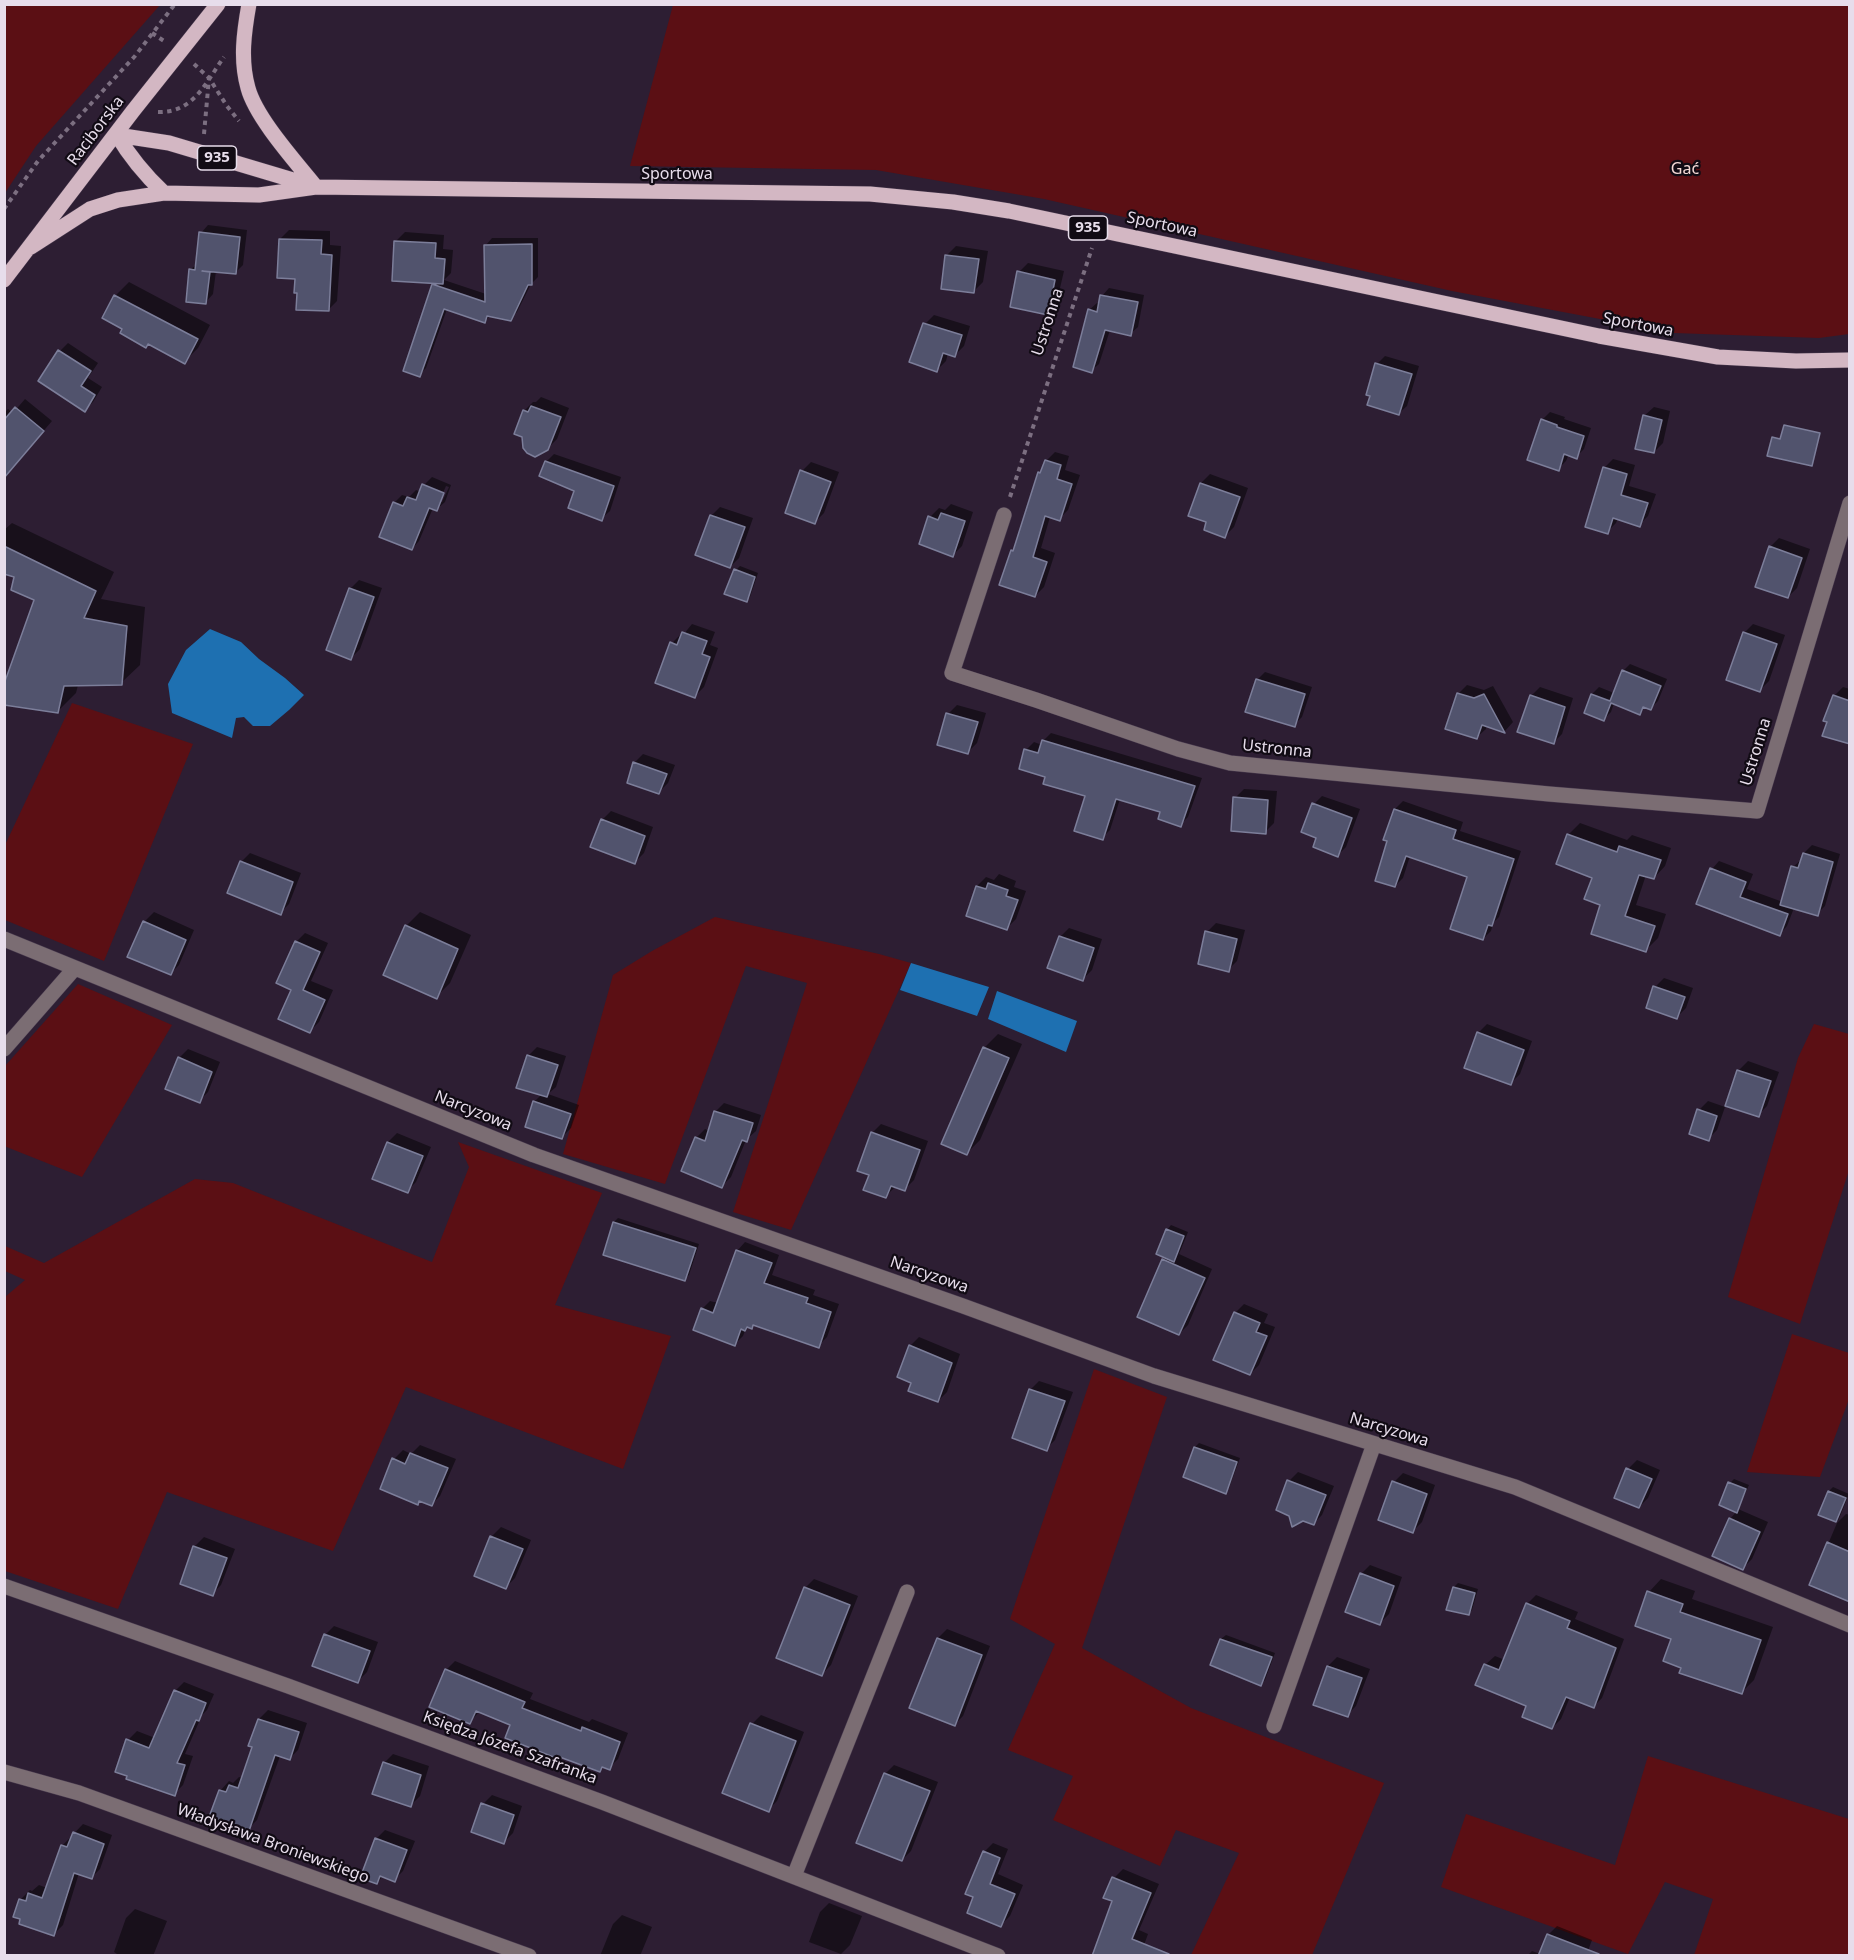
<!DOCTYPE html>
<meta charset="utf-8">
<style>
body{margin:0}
#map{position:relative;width:1854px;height:1960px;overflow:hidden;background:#2d1e33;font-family:"Noto Sans",sans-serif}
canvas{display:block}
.frame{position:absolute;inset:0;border:6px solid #e7ddeb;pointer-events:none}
</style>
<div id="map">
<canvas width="1854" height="1960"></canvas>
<div class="frame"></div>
</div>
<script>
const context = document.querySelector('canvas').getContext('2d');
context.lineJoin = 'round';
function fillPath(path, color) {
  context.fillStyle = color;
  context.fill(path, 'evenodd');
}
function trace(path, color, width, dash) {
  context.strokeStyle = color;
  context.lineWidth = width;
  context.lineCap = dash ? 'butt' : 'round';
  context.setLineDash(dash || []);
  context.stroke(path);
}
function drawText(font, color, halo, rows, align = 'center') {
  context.font = font + ' "Noto Sans",sans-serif';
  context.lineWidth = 4.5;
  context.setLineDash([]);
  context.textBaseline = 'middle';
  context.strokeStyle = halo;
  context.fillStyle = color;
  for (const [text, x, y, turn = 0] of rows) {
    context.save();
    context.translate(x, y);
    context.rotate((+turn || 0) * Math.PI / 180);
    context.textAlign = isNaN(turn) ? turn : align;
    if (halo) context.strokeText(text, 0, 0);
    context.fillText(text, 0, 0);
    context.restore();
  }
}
fillPath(new Path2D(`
 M5 4 160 5 36 146 5 193Z
 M673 5H1849V334L1819 338 1674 333 1452 291 1044 199 876 170 630 166Z
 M72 703 193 744 104 961 5 920V845Z
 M715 917 879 954 911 963 791 1230 733 1212 807 983 746 966 665 1184 563 1154 613 975 652 951Z
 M78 984 172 1025 82 1177 4 1146 5 1066Z
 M1814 1024 1849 1034V1170L1800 1324 1728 1297 1798 1058Z
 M458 1142 602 1193 555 1305 671 1336 623 1469 406 1387 333 1551 167 1492 118 1609 5 1571V1297L25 1280 5 1271V1246L44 1263 195 1179 233 1183 432 1262 469 1167Z
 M1792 1334 1849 1353V1399L1820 1477 1747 1472Z
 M1094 1369 1167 1397 1082 1648 1191 1708 1384 1783 1312 1955H1191L1239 1853 1176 1830 1160 1866 1053 1820 1073 1776 1008 1750 1055 1644 1010 1619Z
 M1648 1756 1849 1819V1955H1694L1713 1899 1665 1882 1628 1954 1441 1887 1466 1814 1615 1865Z`), '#5b0f14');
fillPath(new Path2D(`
 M210 629 241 642 259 659 285 678 304 695 289 710 270 726H253L244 717 236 718 232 738 172 713 168 684 186 650Z
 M911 963 989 987 977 1016 900 990Z
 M997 991 1077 1021 1066 1052 988 1019Z`), '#1e70b1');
fillPath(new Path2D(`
 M208 225 247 230 243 265 235 273 216 271 213 294 206 302 190 270 198 263 201 233Z
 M289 230 330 231V245L341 246 337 301 328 310 298 292 296 278 280 239Z
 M405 232 444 235 443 249 453 250 451 273 444 280 486 294V245L492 238H538V277L531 284 517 312 510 319 491 315 485 321 447 309 426 368 419 375 433 285 437 282 396 241Z
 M956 246 988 251 983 282 974 291 947 255Z
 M1028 263 1064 271 1056 305 1047 314 1019 272Z
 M129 282 210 325 198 348 184 362 149 343 146 346 124 328 115 296Z
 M1109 288 1144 295 1138 327 1130 334 1110 330 1099 364 1091 371 1089 310 1097 303 1100 304 1102 296Z
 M934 315 970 326 964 346 955 355 948 353 946 361 937 370 925 324Z
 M68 343 98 363 88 378 102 387 93 402 85 410 60 351Z
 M1385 356 1419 366 1407 406 1398 414 1377 364Z
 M541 397 569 408 557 439 547 449 524 411 533 402H536Z
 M25 399 52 421 4 477V413L8 409 13 413Z
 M1654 407 1670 411 1663 443 1654 452 1644 416Z
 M1550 412 1565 417 1564 419 1591 428 1584 449 1576 457 1569 454 1566 461 1558 469 1542 420Z
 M1055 452 1069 456 1065 470 1080 475 1068 510 1059 519 1050 517 1041 548 1055 553 1044 587 1035 596 1012 551 1016 547 1039 473 1043 469 1046 461Z
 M554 454 621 477 610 511 601 519 576 490 546 462Z
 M1613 459 1635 465 1629 486 1656 494 1648 516 1639 525 1618 518 1616 523 1607 532 1604 468Z
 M811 462 839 472 824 513 815 522 802 471Z
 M1210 474 1248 488 1234 527 1225 536 1208 522 1201 483Z
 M432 477 451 485 445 502 437 509 433 508 419 541 412 549 394 503 402 495 409 497 416 490 421 492 424 485ZM446 486 449 487 442 502H439Z
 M951 504 973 512 962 546 953 555 930 517 939 508 945 510Z
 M720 507 753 518 739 558 730 567 711 516Z
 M12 523 114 572 101 599 145 607 140 665 121 683 78 685 76 693 58 711 35 599 15 577 4 572V530Z
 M1779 538 1810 549 1797 588 1788 597 1770 547Z
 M740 566 758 573 750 597 746 601 736 570Z
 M359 580 382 588 360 649 351 658 350 589Z
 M692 624 715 632 710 645 718 648 704 687 695 696 672 643 681 634 683 635Z
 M1753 624 1785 635 1769 681 1760 690 1744 633Z
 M1630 664 1667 679 1658 701 1651 708 1646 706 1640 713 1614 703 1611 712 1604 719 1592 694 1599 687 1614 693 1623 671Z
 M1265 672 1312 687 1302 717 1294 725 1257 680Z
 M1467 685 1484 690 1493 686 1513 722 1505 731 1487 725 1486 729 1476 738 1458 694Z
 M1540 687 1573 698 1562 734 1553 743 1531 696Z
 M1843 687 1850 689V743L1834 696Z
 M957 705 986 713 977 743 968 752 948 714Z
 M1051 733 1202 778 1188 817 1180 825 1162 811 1120 799 1110 830 1102 838 1087 795 1047 775 1026 750 1034 742 1042 745 1043 741Z
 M643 754 675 765 668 783 659 792 634 763Z
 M1244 789 1277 791 1274 823 1265 832 1235 798Z
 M1322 796 1360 809 1346 847 1338 855 1318 837 1314 804Z
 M1403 801 1463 822 1460 831 1521 851 1499 917 1493 923 1491 931 1483 939 1469 876 1410 856 1403 878 1395 886 1389 840 1395 809Z
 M611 811 653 827 644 853 635 862 602 820Z
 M1580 823 1627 840 1632 835 1671 848 1665 866 1654 878 1646 875 1636 905 1666 914 1658 938 1646 950 1602 904 1594 877 1568 835Z
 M1812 845 1840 854 1825 906 1817 914 1794 908 1787 926 1780 934 1698 904 1712 869 1719 861 1753 874 1747 889 1783 902 1793 867 1802 859 1804 853Z
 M250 853 301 873 289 904 280 913 241 862Z
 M999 874 1016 881 1014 887 1026 891 1016 919 1007 928 977 886 986 877 994 880Z
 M154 912 194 930 179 965 170 974 129 956 145 921Z
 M420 912 471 935 450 983 436 997 406 926Z
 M1216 923 1245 930 1237 961 1228 970 1207 932Z
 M1069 928 1102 939 1092 970 1083 979 1060 937Z
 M305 933 328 943 311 981 333 990 319 1022 310 1031 293 989 296 942Z
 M1664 978 1693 988 1686 1008 1677 1017 1648 1007 1655 987Z
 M1487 1024 1532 1041 1520 1074 1511 1083 1478 1033Z
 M998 1034 1022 1044 980 1140 967 1153 984 1048Z
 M537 1047 566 1056 556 1087 548 1094 579 1105 571 1128 562 1137 534 1102 542 1094 528 1056Z
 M188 1049 220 1062 208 1092 199 1101 179 1058Z
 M1748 1061 1779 1072 1767 1106 1758 1115 1727 1105 1739 1070Z
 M1708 1101 1725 1107 1717 1130 1708 1139 1699 1110Z
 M724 1103 761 1115 756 1131 746 1140 731 1177 722 1186 696 1138 705 1129 710 1131 715 1112Z
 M881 1124 928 1141 914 1180 905 1189 895 1187 886 1196 871 1174 872 1133Z
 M397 1133 431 1147 416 1182 407 1191 374 1178 388 1142Z
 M618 1218 699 1244 689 1275 685 1279 604 1254 614 1222Z
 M1171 1225 1188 1232 1179 1254 1212 1269 1188 1325 1179 1334 1163 1260 1166 1257 1167 1230Z
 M745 1242 779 1255 772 1275 815 1290 813 1295 839 1304 827 1337 818 1346 755 1323 751 1327 748 1326 746 1328 743 1336 735 1344 702 1309 710 1301 718 1303 737 1251Z
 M1244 1304 1268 1314 1264 1323 1275 1327 1259 1365 1250 1374 1235 1313Z
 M919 1337 960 1354 947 1392 938 1401 913 1382 910 1346Z
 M1039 1381 1073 1392 1055 1440 1046 1449 1030 1390Z
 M1199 1443 1240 1458 1229 1488 1225 1492 1185 1476 1195 1447Z
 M420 1445 456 1459 440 1496 431 1505 421 1500 418 1503 394 1459 403 1450 411 1454Z
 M1637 1460 1660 1470 1648 1498 1639 1507 1628 1469Z
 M1298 1472 1334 1486 1322 1515 1313 1524 1278 1509 1289 1481Z
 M1403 1473 1435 1485 1422 1522 1413 1531 1394 1482Z
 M1734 1479 1749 1485 1738 1509 1768 1522 1752 1559 1743 1568 1730 1519 1737 1511 1730 1483Z
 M1833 1487 1849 1494 1838 1521 1820 1514 1829 1491Z
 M1846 1514 1850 1515V1598L1811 1584 1837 1523Z
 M501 1527 531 1540 515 1578 506 1587 476 1575 492 1536Z
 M204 1537 235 1549 221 1585 212 1594 182 1583 195 1546Z
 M1370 1565 1402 1577 1389 1614 1380 1623 1361 1574Z
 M814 1579 858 1596 831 1665 822 1674 805 1588Z
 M1661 1579 1695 1591 1692 1599 1773 1627 1754 1680 1742 1692 1683 1667 1673 1638 1649 1592Z
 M1458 1583 1478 1589 1472 1610 1468 1614 1454 1587Z
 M1536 1595 1578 1612 1575 1619 1624 1639 1602 1698 1593 1707 1570 1697 1561 1719 1552 1728 1528 1705 1477 1684 1485 1665 1495 1656 1505 1660 1527 1604Z
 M334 1626 378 1642 367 1672 358 1681 325 1635Z
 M947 1629 990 1646 963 1716 954 1725 938 1638Z
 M1226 1635 1275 1653 1265 1680 1261 1684 1212 1665 1221 1639Z
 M1337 1657 1370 1669 1356 1706 1347 1715 1315 1704 1328 1666Z
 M455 1661 533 1693 530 1699 589 1722 592 1719 628 1733 618 1759 609 1768 604 1766 600 1770 512 1724 480 1711 470 1722 446 1670Z
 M184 1682 214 1694 207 1710 202 1715 185 1754 193 1756 183 1785 174 1794 128 1740 137 1731 155 1738 175 1691Z
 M268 1710 307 1723 298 1750 289 1759 280 1756 257 1820 248 1829 220 1791 229 1781 233 1783 239 1777 243 1778 254 1746 250 1745 259 1719Z
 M761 1715 804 1732 777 1801 768 1810 752 1724Z
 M393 1754 429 1766 420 1796 411 1805 384 1763Z
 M894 1765 938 1782 911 1851 902 1860 885 1774Z
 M492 1795 522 1806 513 1833 504 1842 483 1804Z
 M83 1824 112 1835 100 1869 91 1878 79 1873 63 1925 54 1934 20 1900 30 1890 32 1891 39 1885 47 1888 62 1846Z
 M385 1830 415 1841 403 1871 394 1880 383 1876 377 1883 376 1839Z
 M993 1843 1008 1849 998 1874 1023 1885 1010 1916 1001 1925 975 1897 984 1852Z
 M1123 1869 1159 1884 1139 1930 1148 1934 1140 1956H1094L1114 1901 1105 1897 1114 1878Z
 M829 1903 862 1916 850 1945 841 1954 809 1942 820 1912Z
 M135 1909 167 1921 153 1956H120L114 1952 126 1918Z
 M622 1915 652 1927 640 1956H600L613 1924Z
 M1557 1926 1592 1940 1586 1956H1527L1532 1951 1540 1954 1548 1935Z`), '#0007');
const building = new Path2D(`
 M199 232 240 237 236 274 202 271 210 272 206 304 186 302 189 269 195 270Z
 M279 239 322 240 321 254 332 255 329 311 296 310 297 293H294L295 279 277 278Z
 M394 241 436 243 435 258 445 259 443 284 392 281Z
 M532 244V285H528L511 321 487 316 485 323 444 309 420 377 403 371 432 284 485 302 484 245Z
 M945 255 979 259 974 293 941 289Z
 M1017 271 1055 280 1048 315 1010 307Z
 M114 295 198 339 185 364 148 344 146 348 120 333 122 329 102 318Z
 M1100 295 1138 302 1131 336 1105 330 1092 373 1073 367 1088 309 1097 312Z
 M923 323 962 335 955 357 943 353 937 372 909 362Z
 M58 350 91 371 81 386 95 395 85 412 38 381Z
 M1375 363 1412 374 1399 415 1367 405 1370 396 1366 395Z
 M531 406 561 417 548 450 535 457 527 453 523 448 522 437 514 434 523 410 528 412Z
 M15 407 44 431 4 478V420Z
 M1643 415 1662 420 1654 453 1635 449Z
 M1541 419 1557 425V427L1584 436 1577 459 1564 454 1559 471 1527 460Z
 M1784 425 1820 433 1812 466 1767 456 1772 437 1780 439Z
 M1045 460 1061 465 1057 479 1072 484 1060 521 1045 516 1033 557 1047 562 1035 597 999 585 1011 550 1013 551 1038 472 1040 473Z
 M545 461 614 486 602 521 568 508 574 491 539 476Z
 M1603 467 1627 474 1621 495 1648 503 1640 527 1613 518 1608 534 1585 527Z
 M800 470 831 482 815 524 785 513Z
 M1200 483 1240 497 1225 538 1204 530 1206 522 1188 516Z
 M422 484 444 493 437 511 429 508 412 550 379 537 393 502 403 506 407 497 416 500Z
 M941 513 965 521 953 557 919 544 928 516 938 520Z
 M710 515 745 527 730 568 695 555Z
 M4 546 96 591 84 618 127 626 122 685 64 686 58 713 4 705V684L34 600 11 590 14 577 4 574Z
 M1769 546 1802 558 1788 598 1755 587Z
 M734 569 755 577 747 602 724 594Z
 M349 588 374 597 351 660 326 650Z
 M682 632 707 641 702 654 710 657 695 698 655 683 670 642 677 645Z
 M1743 632 1777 644 1760 692 1726 680Z
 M1622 670 1661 686 1651 710 1643 707 1640 715 1611 703 1604 721 1584 713 1591 694 1610 701Z
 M1256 679 1305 694 1295 727 1245 712Z
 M1457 693 1474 698 1484 694 1505 733 1482 725 1477 739 1445 729Z
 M1530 695 1565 707 1554 744 1517 732Z
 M1833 695 1850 701V744L1822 736 1827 722 1823 721Z
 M946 713 978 722 968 754 937 745Z
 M1042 740 1195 786 1181 827 1158 819 1160 812 1116 799 1103 840 1074 831 1085 796 1043 784 1045 777 1019 769 1024 749 1038 753Z
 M633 762 667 774 659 794 627 783Z
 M1233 797 1268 800 1266 834 1231 831Z
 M1312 803 1352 818 1338 857 1313 847 1316 838 1301 832Z
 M1394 809 1456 830 1453 839 1514 859 1492 926 1488 925 1483 940 1450 929 1467 877 1406 856 1395 887 1375 881 1387 841 1383 840Z
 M601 819 645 836 635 864 590 847Z
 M1567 834 1617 852 1619 846 1661 860 1654 879 1639 875 1625 916 1655 926 1646 952 1591 934 1600 905 1584 899 1592 878 1556 864Z
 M1803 853 1833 862 1818 916 1780 905 1791 866 1798 868Z
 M240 861 293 882 281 915 227 893Z
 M1710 868 1746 882 1740 897 1788 914 1780 936 1696 904Z
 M988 883 1008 890 1006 896 1018 900 1007 930 966 916 976 886 986 889Z
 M143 921 186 940 171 975 127 957Z
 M405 925 458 949 437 999 383 975Z
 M1205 931 1237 939 1229 972 1198 964Z
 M1059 936 1094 948 1083 981 1047 968Z
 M295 941 320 952 303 990 325 1000 310 1033 278 1019 291 990 276 983Z
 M1653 986 1685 997 1677 1019 1646 1008Z
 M1477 1032 1524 1050 1511 1085 1464 1068Z
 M983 1047 1009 1058 967 1155 941 1144Z
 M527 1055 558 1065 547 1097 516 1088Z
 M178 1057 212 1072 200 1103 165 1089Z
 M1737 1070 1771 1081 1759 1117 1725 1106Z
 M533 1101 571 1114 562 1139 525 1127Z
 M1697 1109 1717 1116 1709 1141 1689 1134Z
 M714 1111 753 1123 747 1142 742 1140 722 1188 681 1171 695 1137 705 1141Z
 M871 1132 920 1150 905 1191 891 1186 886 1198 863 1190 869 1175 857 1171Z
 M387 1142 423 1156 408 1193 372 1179Z
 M613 1222 696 1248 685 1281 603 1255Z
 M1166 1229 1184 1236 1174 1262 1156 1254Z
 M736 1250 772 1263 764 1283 808 1298 806 1303 831 1312 819 1348 753 1325 752 1329 747 1327 745 1331 741 1329 735 1346 693 1330 701 1308 713 1313Z
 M1162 1259 1205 1278 1179 1335 1137 1317Z
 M1234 1312 1260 1323 1256 1332 1267 1336 1250 1375 1213 1360Z
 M909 1345 952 1363 938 1402 908 1391 911 1383 897 1377Z
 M1029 1389 1065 1401 1047 1451 1012 1438Z
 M1194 1447 1237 1462 1226 1494 1183 1477Z
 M410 1453 448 1468 432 1506 419 1501 418 1505 380 1489 392 1458 405 1464Z
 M1626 1468 1652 1479 1639 1508 1614 1498Z
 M1287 1480 1326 1495 1314 1525 1303 1521 1292 1527 1289 1516 1276 1510Z
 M1392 1481 1427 1494 1413 1533 1378 1520Z
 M1728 1482 1746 1489 1737 1513 1719 1505Z
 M1828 1491 1846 1498 1836 1522 1818 1515Z
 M1729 1518 1760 1532 1743 1570 1712 1556Z
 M490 1536 523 1549 506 1589 474 1576Z
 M1827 1542 1850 1552V1602L1809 1585Z
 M193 1546 227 1558 213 1596 180 1584Z
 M1360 1573 1394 1586 1380 1625 1345 1612Z
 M804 1587 850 1605 822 1676 776 1658Z
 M1453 1587 1475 1593 1469 1615 1446 1610Z
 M1647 1591 1683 1604 1680 1612 1761 1640 1742 1694 1679 1673 1681 1668 1663 1661 1671 1639 1635 1626Z
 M1526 1603 1570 1621 1567 1628 1616 1648 1594 1708 1566 1697 1552 1729 1522 1717 1526 1706 1475 1685 1484 1664 1499 1670Z
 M324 1634 370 1651 358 1683 312 1666Z
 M937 1638 982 1655 955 1726 909 1708Z
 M1220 1639 1272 1657 1261 1686 1210 1665Z
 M1327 1666 1362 1678 1348 1717 1313 1705Z
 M445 1669 525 1702 522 1708 581 1731 582 1727 620 1742 610 1770 602 1767 600 1772 557 1756 556 1758 505 1738 510 1725 476 1711 470 1724 429 1707Z
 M174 1690 206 1703 199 1721 196 1720 177 1763 185 1765 175 1796 126 1779 127 1776 115 1772 126 1739 149 1748Z
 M258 1719 299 1732 290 1760 275 1755 249 1831 209 1817 219 1790 226 1792 229 1785 238 1788 252 1747 248 1746Z
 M750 1723 796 1741 769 1812 722 1793Z
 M383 1762 421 1775 411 1807 372 1794Z
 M884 1773 930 1791 902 1861 856 1843Z
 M481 1803 514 1815 504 1844 471 1832Z
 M73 1832 104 1844 92 1879 74 1873 54 1936 19 1924 20 1919 13 1917 19 1899 26 1901 28 1893 42 1898 61 1845 67 1847Z
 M375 1838 407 1850 395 1882 380 1876 377 1884 360 1878Z
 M983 1851 1000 1858 990 1884 1015 1894 1001 1927 967 1913 973 1897 965 1894Z
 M1112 1877 1151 1893 1132 1939 1169 1954V1956H1092L1112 1901 1103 1898Z
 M1547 1934 1599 1954V1956H1538Z`);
fillPath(building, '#51536d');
trace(building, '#7c7e9a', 1.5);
const minor = new Path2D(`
 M1004 515 952 673 1036 700 1178 749 1230 763 1549 794 1757 811 1850 503
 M4 939 534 1155 963 1306 1154 1376 1515 1487 1850 1625
 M4 1049 74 969
 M4 1586 288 1686 602 1802 998 1956
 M1274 1726 1374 1444
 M4 1772 79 1793 529 1956
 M794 1876 907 1592`);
const major = new Path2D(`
 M249 4C244 32 240 60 248 88 256 118 296 162 316 187
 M117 135 169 143 313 186
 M117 135C130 157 145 175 164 193
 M31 247 90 209 118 200 164 193 259 195 316 187 870 194 953 202 1009 211 1599 336 1718 357 1796 361 1850 360
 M4 280 133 111 218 4`);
trace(minor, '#47394d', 16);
trace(major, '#47394d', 16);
trace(new Path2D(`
 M152 33 164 41
 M194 64 209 78 227 106 239 121
 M158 112C194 113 206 82 224 57
 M204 134 209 78
 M4 209 38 161 135 56 175 4
 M1010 497 1092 248`), '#7c6f81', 4, [4.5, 4.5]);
trace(minor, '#7b6d73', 15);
trace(major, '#d3b7c3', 15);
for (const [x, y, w] of [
 [217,158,39],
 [1088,228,39]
]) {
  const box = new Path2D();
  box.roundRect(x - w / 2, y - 12, w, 24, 4.5);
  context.fillStyle = '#110b14';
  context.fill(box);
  trace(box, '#e7ddeb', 1.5);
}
drawText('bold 15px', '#e7ddeb', null, [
 ["935",217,158],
 ["935",1088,228]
]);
drawText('16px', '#e7ddeb', '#110b14', [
 ["Raciborska",96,131,-53],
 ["Sportowa",677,174],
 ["Sportowa",1162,225,12],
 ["Ustronna",1048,322,-72],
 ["Sportowa",1638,325,11],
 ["Ustronna",1277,749,6],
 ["Ustronna",1756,752,-73],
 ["Narcyzowa",473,1111,22],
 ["Narcyzowa",929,1275,19],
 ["Narcyzowa",1389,1430,17],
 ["Księdza Józefa Szafranka",510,1748,20],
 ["Władysława Broniewskiego",273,1844,20]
]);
drawText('16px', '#f4d8d5', '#110b14', [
 ["Gać",1685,169]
]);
</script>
